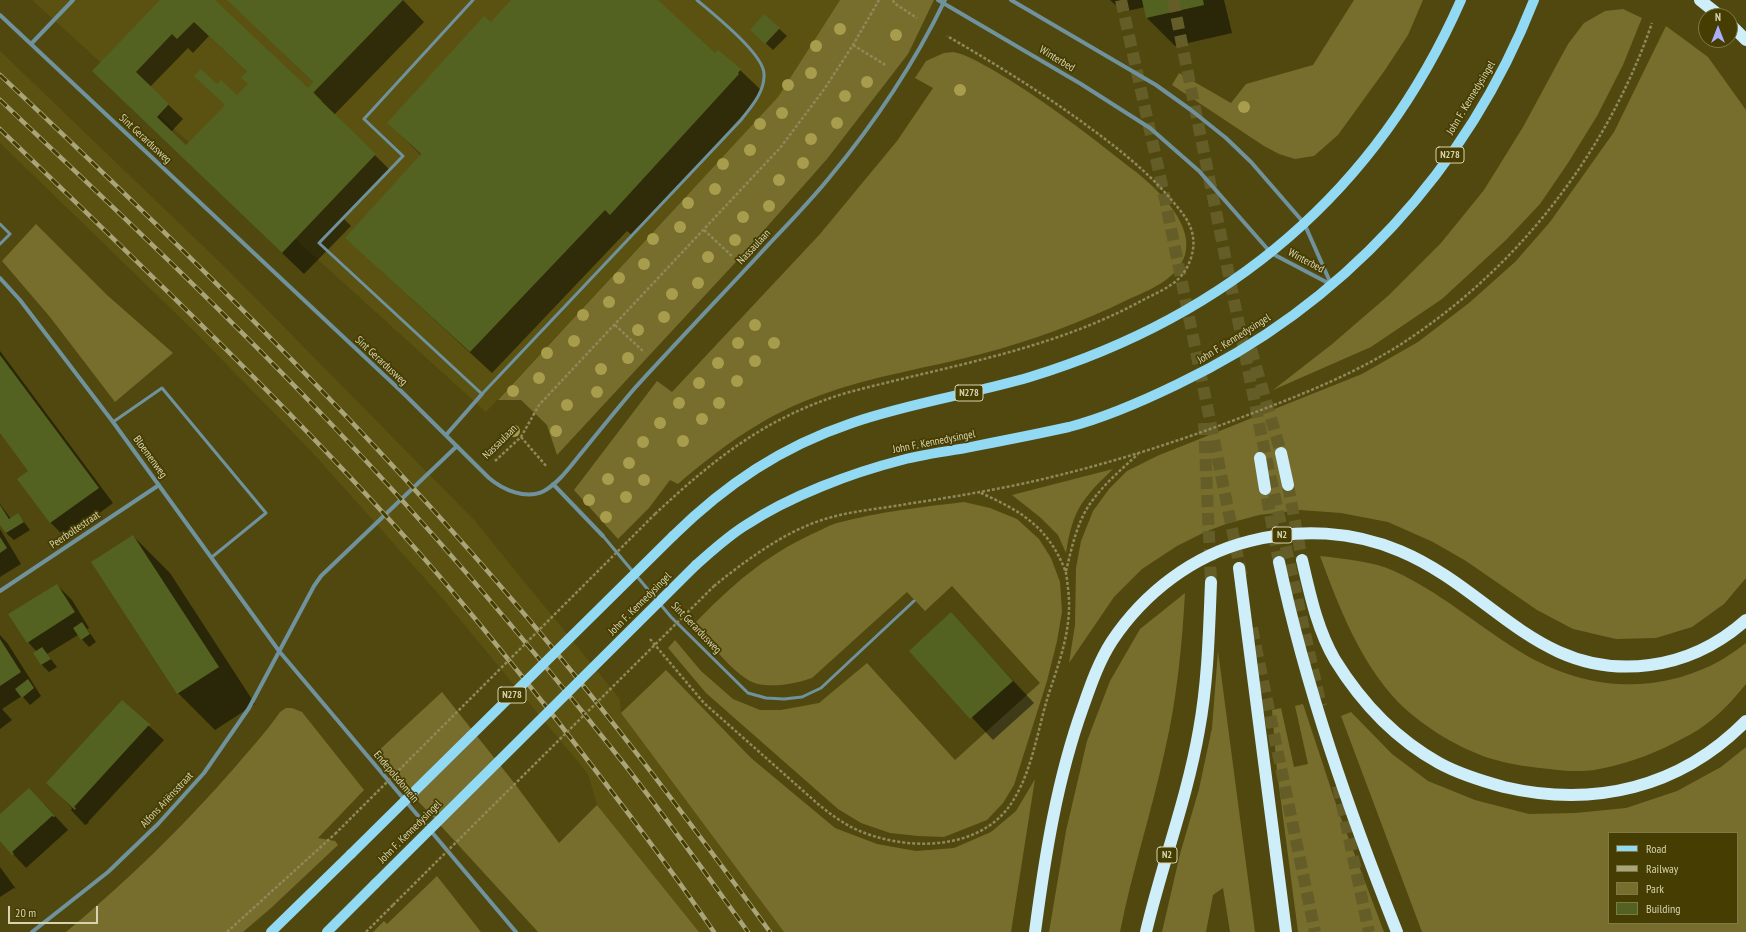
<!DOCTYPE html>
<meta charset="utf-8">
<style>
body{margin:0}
#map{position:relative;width:1746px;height:932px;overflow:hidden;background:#50480f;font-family:"PT Sans Narrow",sans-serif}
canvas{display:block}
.legend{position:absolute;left:1608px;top:832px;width:130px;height:92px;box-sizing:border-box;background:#453d01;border:1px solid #7f7947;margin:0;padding:5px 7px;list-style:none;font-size:12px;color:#d7d3b0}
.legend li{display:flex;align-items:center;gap:8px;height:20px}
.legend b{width:20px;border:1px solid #7f7947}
.north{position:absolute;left:1698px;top:8px;width:40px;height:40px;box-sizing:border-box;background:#453d01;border:1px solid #7f7947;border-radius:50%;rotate:0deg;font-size:11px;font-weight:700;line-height:16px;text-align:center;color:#d7d3b0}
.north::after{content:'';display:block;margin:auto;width:14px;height:18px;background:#abaffb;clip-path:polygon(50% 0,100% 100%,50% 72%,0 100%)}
.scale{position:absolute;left:8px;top:906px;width:90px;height:18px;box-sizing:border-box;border:2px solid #d7d3b0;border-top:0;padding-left:5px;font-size:12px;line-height:14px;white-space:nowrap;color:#d7d3b0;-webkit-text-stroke:3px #453d01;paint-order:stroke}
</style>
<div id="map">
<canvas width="1746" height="932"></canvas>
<ul class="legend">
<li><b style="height:5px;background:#92daf3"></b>Road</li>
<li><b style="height:5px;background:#a9a479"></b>Railway</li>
<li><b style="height:11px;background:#776d2d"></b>Park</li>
<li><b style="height:11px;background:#536220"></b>Building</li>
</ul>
<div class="north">N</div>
<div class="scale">20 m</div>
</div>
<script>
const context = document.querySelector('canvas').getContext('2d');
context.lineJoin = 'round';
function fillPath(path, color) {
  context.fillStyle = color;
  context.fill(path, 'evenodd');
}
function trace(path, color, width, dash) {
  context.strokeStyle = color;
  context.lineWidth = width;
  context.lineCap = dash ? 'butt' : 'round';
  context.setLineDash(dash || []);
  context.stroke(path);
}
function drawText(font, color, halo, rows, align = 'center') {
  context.font = font + ' "PT Sans Narrow",sans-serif';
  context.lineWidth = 3.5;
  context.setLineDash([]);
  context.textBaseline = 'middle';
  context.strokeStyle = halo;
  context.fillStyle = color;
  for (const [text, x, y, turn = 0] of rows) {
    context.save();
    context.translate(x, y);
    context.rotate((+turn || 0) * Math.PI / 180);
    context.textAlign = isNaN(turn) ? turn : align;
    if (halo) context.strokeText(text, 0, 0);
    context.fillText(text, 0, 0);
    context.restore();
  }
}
fillPath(new Path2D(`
 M32 0H840L778 97 486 412Z
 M0 51 229 271 474 520 620 699 621 713 784 932H699L597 805 588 774 443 599 312 452 195 332 0 143Z`), '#5b5211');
fillPath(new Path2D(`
 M840 0H934L908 54 827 159 734 264 557 455 547 425 521 400H498L778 97Z
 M1354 0H1423L1408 35 1385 70 1338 135 1314 156 1295 159 1279 154 1264 146 1172 85 1179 73 1231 103 1246 84 1313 65Z
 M1623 9 1642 18 1623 65 1597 116 1568 163 1540 204 1506 240 1442 299 1371 347 1273 390 1331 345 1389 295 1441 243 1484 190 1523 127 1568 44 1584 23 1605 11Z
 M1666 26 1708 57 1746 110V578L1724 604 1692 627 1656 638 1616 639 1573 629 1537 610 1466 561 1433 542 1388 522 1341 513 1300 510 1259 515 1226 524 1205 532 1177 546 1142 569 1114 597 1069 663 1075 625 1076 568 1081 541 1093 511 1109 489 1127 471 1157 456 1362 374 1418 342 1469 303 1515 262 1550 222 1614 132Z
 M953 52C968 55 980 63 993 70 1041 98 1085 132 1128 166 1152 183 1195 222 1185 255 1177 280 1149 290 1127 300 1080 323 1031 341 981 354 928 368 872 376 821 395 766 414 721 447 678 484L670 480 649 508 618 539 574 490 657 381 672 392 820 234 897 141 933 88 915 78 926 61 944 53Z
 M36 224 107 295 173 353 115 402 50 317 2 261Z
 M1113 469C1082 499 1073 509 1066 553L1058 535 1041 518 1012 495Z
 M964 502 990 508 1017 519 1039 539 1051 558 1060 582 1062 612 1057 641 1047 681 1014 785 1003 803 987 820 944 837 918 836 890 833 861 823 838 809 706 693 668 648 675 640 701 671 733 699 760 710H781L819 703 867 663 955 760 1040 683 952 586 925 611 907 592 812 678C795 684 765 690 748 680 727 667 710 642 694 624 731 586 763 557 812 534 820 531 829 525 837 523 878 512 922 507 964 502Z
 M1320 556C1345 559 1372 561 1394 571 1440 592 1477 625 1519 651 1579 688 1646 696 1710 666 1723 660 1735 651 1746 643V684C1734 699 1721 713 1705 725 1696 732 1685 737 1674 743 1649 756 1622 765 1594 770 1580 772 1564 771 1549 769 1531 767 1513 765 1496 760 1462 751 1422 726 1398 702 1360 662 1339 607 1320 556Z
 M1185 593C1182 645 1177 699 1165 750 1152 811 1132 871 1120 932H1049L1066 831 1087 741 1110 681 1140 629Z
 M1218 651 1255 932H1230L1223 888 1213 895 1206 932H1162L1180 854 1199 789 1212 728Z
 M666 670 751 758 835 828 877 844 916 851 954 848 991 832 1016 811 1035 779 1011 932H784L621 713Z
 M442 692 515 784 559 843 597 805 699 932H538L375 754Z
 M1303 704 1339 813 1384 932H1298L1277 771 1272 710 1281 708 1294 767 1308 764 1295 706Z
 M286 708H292L302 712 364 790 318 838 335 841 338 845 271 908 243 932H66C127 881 184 826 236 766 251 748 267 731 280 712Z
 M1351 712 1392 754 1428 781 1475 800 1529 814 1575 813 1626 808 1677 791 1721 767 1746 747V932H1422L1341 716ZM1609 833H1737V923H1609Z
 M437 876 481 932H373L384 921 387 924Z`), '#776d2d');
fillPath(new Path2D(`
 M162 0H213L320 102 322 101 309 88 314 83 228 0H403L424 22 334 115 390 170 344 219 351 226 304 274 108 86ZM209 36 248 73 249 84 237 96 217 86 226 105 186 146 171 132 183 119 150 87 188 48 193 53Z
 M513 0H656L715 55 740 70 762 91 759 95 760 96 633 236 627 231 492 373 346 238 421 155 388 123 491 24Z
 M1110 0H1224L1232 33 1175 46 1147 18 1145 7 1123 12Z
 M764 15 787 36 773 50 759 37Z
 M0 351 113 503 66 538 51 523 19 480 30 472 0 432Z
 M0 504 11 519 18 514 30 530 14 540 6 533 0 522Z
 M0 529 21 564 0 577Z
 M133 536 170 573 255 704 215 730 178 693Z
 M57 585 72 600 89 628 87 629 96 642 89 647 78 635 47 654 57 667 49 672 42 665 35 653 37 652 28 642 8 612 11 615Z
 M951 614 1034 703 993 740 910 651Z
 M0 635 8 644 41 696 30 705 22 696 2 709 12 720 0 729Z
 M122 701 165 741 164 740 88 822 89 823 85 825 71 810 72 808 48 783Z
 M44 804 69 831 68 830 26 868 29 871 0 840V816Z
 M0 867 16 889 14 888 0 897Z`), '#0007');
fillPath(new Path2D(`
 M160 0H215L308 88 313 82 227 0H403L313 93 376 154 282 253 92 71ZM194 22 247 72 241 78 248 84 237 95 221 80 217 84 201 69 194 76 225 105 186 145 157 117 169 104 136 72 172 34 177 39Z
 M511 0H658L715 53 718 50 741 69 738 73 739 74 610 215 605 210 470 352 345 238 421 154 387 123 484 16 491 22Z
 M1142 0H1203L1204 5 1146 18Z
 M764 14 780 28 765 44 750 30Z
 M0 355 99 488 50 523 17 479 28 471 0 433Z
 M0 505 9 519 18 513 24 522 6 533 0 525Z
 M133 535 219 667 177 694 91 562Z
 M0 537 7 548 0 553Z
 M57 584 75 612 27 643 8 614Z
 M951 612 1013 681 970 719 909 651Z
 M82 622 90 634 81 640 73 628Z
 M0 639 21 672 0 686Z
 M42 647 51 659 41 665 33 653Z
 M28 679 34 688 22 698 15 689Z
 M122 700 151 725 148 726 74 807 76 808 75 810 46 783Z
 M29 788 55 816 54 817 52 816 12 852 14 854 12 855 0 841V814Z`), '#536220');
trace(new Path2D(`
 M1121 0 1164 194 1242 578
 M1173 0 1264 448 1321 706
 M1251 349 1281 453
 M1204 423 1211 582
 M1288 485 1302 560
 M1267 498 1279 562
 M1252 628 1315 932
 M1338 786 1369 932`), '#645d27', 12, [12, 6]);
trace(new Path2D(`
 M893 0 894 3 917 18
 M853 45 887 66
 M704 230 733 257
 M615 325 644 352
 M521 437 547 467
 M495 461 521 437 539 405 780 148 825 88 853 45 879 0
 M655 514C714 459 766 417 846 393 946 366 1050 351 1143 300 1156 293 1172 287 1182 275 1190 265 1195 250 1193 237 1191 221 1179 209 1169 197 1143 167 1111 143 1078 119 1036 89 992 62 947 36
 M1066 571C1072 547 1077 521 1092 501 1105 483 1122 469 1138 454
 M714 586C745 561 784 532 822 520 849 511 879 509 907 504 946 498 983 492 1021 484 1100 467 1178 442 1253 413 1301 395 1351 375 1395 348 1514 273 1606 156 1652 23
 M650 639 704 703 818 804C829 813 841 822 853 828 903 852 983 853 1014 799 1032 770 1038 729 1048 696 1060 660 1073 626 1068 588 1067 582 1067 575 1065 570 1048 527 1021 511 981 493
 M227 932 335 834
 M366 932 393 905`), '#8f895a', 2.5, [3, 2]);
trace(new Path2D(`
 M473 0 364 119 403 156 319 243 482 394 741 120C751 107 765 92 764 74 764 54 713 14 697 0
 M0 224 10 234 0 244
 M113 422 162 388 266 513 212 557
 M603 536 671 617 748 693 766 698 784 699 802 697 821 688 914 601`), '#6f929d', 3);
trace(new Path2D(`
 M938 0 1081 84 1150 128 1199 171 1271 253 1330 284
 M1011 0 1156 85 1191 110 1226 138 1251 162 1304 223 1331 284
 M0 15 401 391 489 478C503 490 526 500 544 491 560 482 572 464 583 451 600 430 617 409 634 389 675 344 717 300 758 256 782 230 807 205 829 178 874 124 914 64 945 0
 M31 44 73 0
 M0 278 20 300 113 422 279 651 516 932
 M446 435 482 394
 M553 484 603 536
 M0 591 159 485
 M32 932 108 872 158 824 204 773 249 708 314 586 321 576 457 446`), '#6f929d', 4);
trace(new Path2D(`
 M673 536C726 484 781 447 852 423 910 403 972 394 1030 377 1229 316 1377 191 1461 0
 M696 565C712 551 728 536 746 525 790 496 851 473 902 460 921 455 941 452 960 449 996 442 1033 435 1069 427 1107 417 1143 401 1178 384 1342 306 1468 169 1534 0
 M271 932 351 854
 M327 932 375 884`), '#92daf3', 10);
trace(new Path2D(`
 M1700 0 1720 16
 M1730 24 1746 40
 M1281 453 1288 485
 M1260 458 1265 489
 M1302 560C1310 594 1317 629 1335 660 1361 702 1396 739 1439 763 1459 774 1482 781 1504 787 1594 808 1680 788 1746 721
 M1279 562C1306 689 1349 811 1397 932
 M1239 568 1286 932
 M1035 932C1045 856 1057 779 1083 707 1091 684 1099 661 1112 641 1144 593 1193 555 1250 541 1300 528 1353 531 1400 551 1491 589 1539 680 1650 665 1687 660 1719 644 1746 620
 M1146 932C1162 864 1187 799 1199 730 1208 681 1209 631 1211 582`), '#ceeefa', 12);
const rail = new Path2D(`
 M0 75C156 222 310 372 453 532 567 659 670 794 770 932
 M0 100C113 207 227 314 334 427 435 533 530 645 621 760 665 816 706 874 748 932
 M0 129C131 256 263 381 386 516 446 581 501 650 556 719 610 789 664 859 714 932`);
trace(rail, '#a9a479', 4.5);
trace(rail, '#453d01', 3, [9]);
trace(new Path2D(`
 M335 834 655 514
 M393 905 714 586`), '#8f895a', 2.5, [3, 2]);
trace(new Path2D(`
 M351 854 673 536
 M375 884 696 565`), '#92daf3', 10);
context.fillStyle = '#a89d4c';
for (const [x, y] of [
 [840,29],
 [896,35],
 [816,46],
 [811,73],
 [867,82],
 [788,85],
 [960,90],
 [845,96],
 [1244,107],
 [782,113],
 [837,123],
 [760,124],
 [811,139],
 [750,150],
 [803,163],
 [723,164],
 [779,180],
 [715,189],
 [688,203],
 [769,206],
 [743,217],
 [680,227],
 [653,239],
 [735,240],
 [708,257],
 [644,264],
 [619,278],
 [698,283],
 [672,294],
 [609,302],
 [583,315],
 [664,317],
 [755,325],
 [638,330],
 [574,341],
 [738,343],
 [774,343],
 [547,353],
 [628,358],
 [755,361],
 [718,363],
 [601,369],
 [539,378],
 [737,381],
 [699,383],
 [513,391],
 [597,392],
 [679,403],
 [719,403],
 [567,405],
 [702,419],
 [660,423],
 [514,431],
 [556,431],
 [683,441],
 [643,442],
 [629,463],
 [608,479],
 [644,480],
 [626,497],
 [589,500],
 [606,517]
]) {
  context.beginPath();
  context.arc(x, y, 6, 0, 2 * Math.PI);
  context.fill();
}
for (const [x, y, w] of [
 [1450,155,28],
 [969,393,28],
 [1282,535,20],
 [512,695,28],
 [1167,855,20]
]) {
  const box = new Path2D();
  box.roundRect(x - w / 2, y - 8, w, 16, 3);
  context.fillStyle = '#453d01';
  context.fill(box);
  trace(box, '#d7d3b0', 1);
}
drawText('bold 10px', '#d7d3b0', null, [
 ["N278",1450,155],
 ["N278",969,393],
 ["N2",1282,535],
 ["N278",512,695],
 ["N2",1167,855]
]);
drawText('11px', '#d7d3b0', '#453d01', [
 ["Winterbed",1057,59,31],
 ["John F. Kennedysingel",1471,98,-59],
 ["Sint Gerardusweg",145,139,43],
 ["Nassaulaan",754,247,-47],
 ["Winterbed",1306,261,28],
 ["John F. Kennedysingel",1234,339,-32],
 ["Sint Gerardusweg",381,361,43],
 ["Nassaulaan",500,442,-45],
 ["John F. Kennedysingel",934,442,-11],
 ["Bloemenweg",150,457,54],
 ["Peerboltestraat",75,530,-34],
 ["John F. Kennedysingel",640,604,-45],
 ["Sint Gerardusweg",696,628,46],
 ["Endepolsdomein",396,777,50],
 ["Alfons Ariënsstraat",167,800,-47],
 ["John F. Kennedysingel",410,832,-45]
]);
</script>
